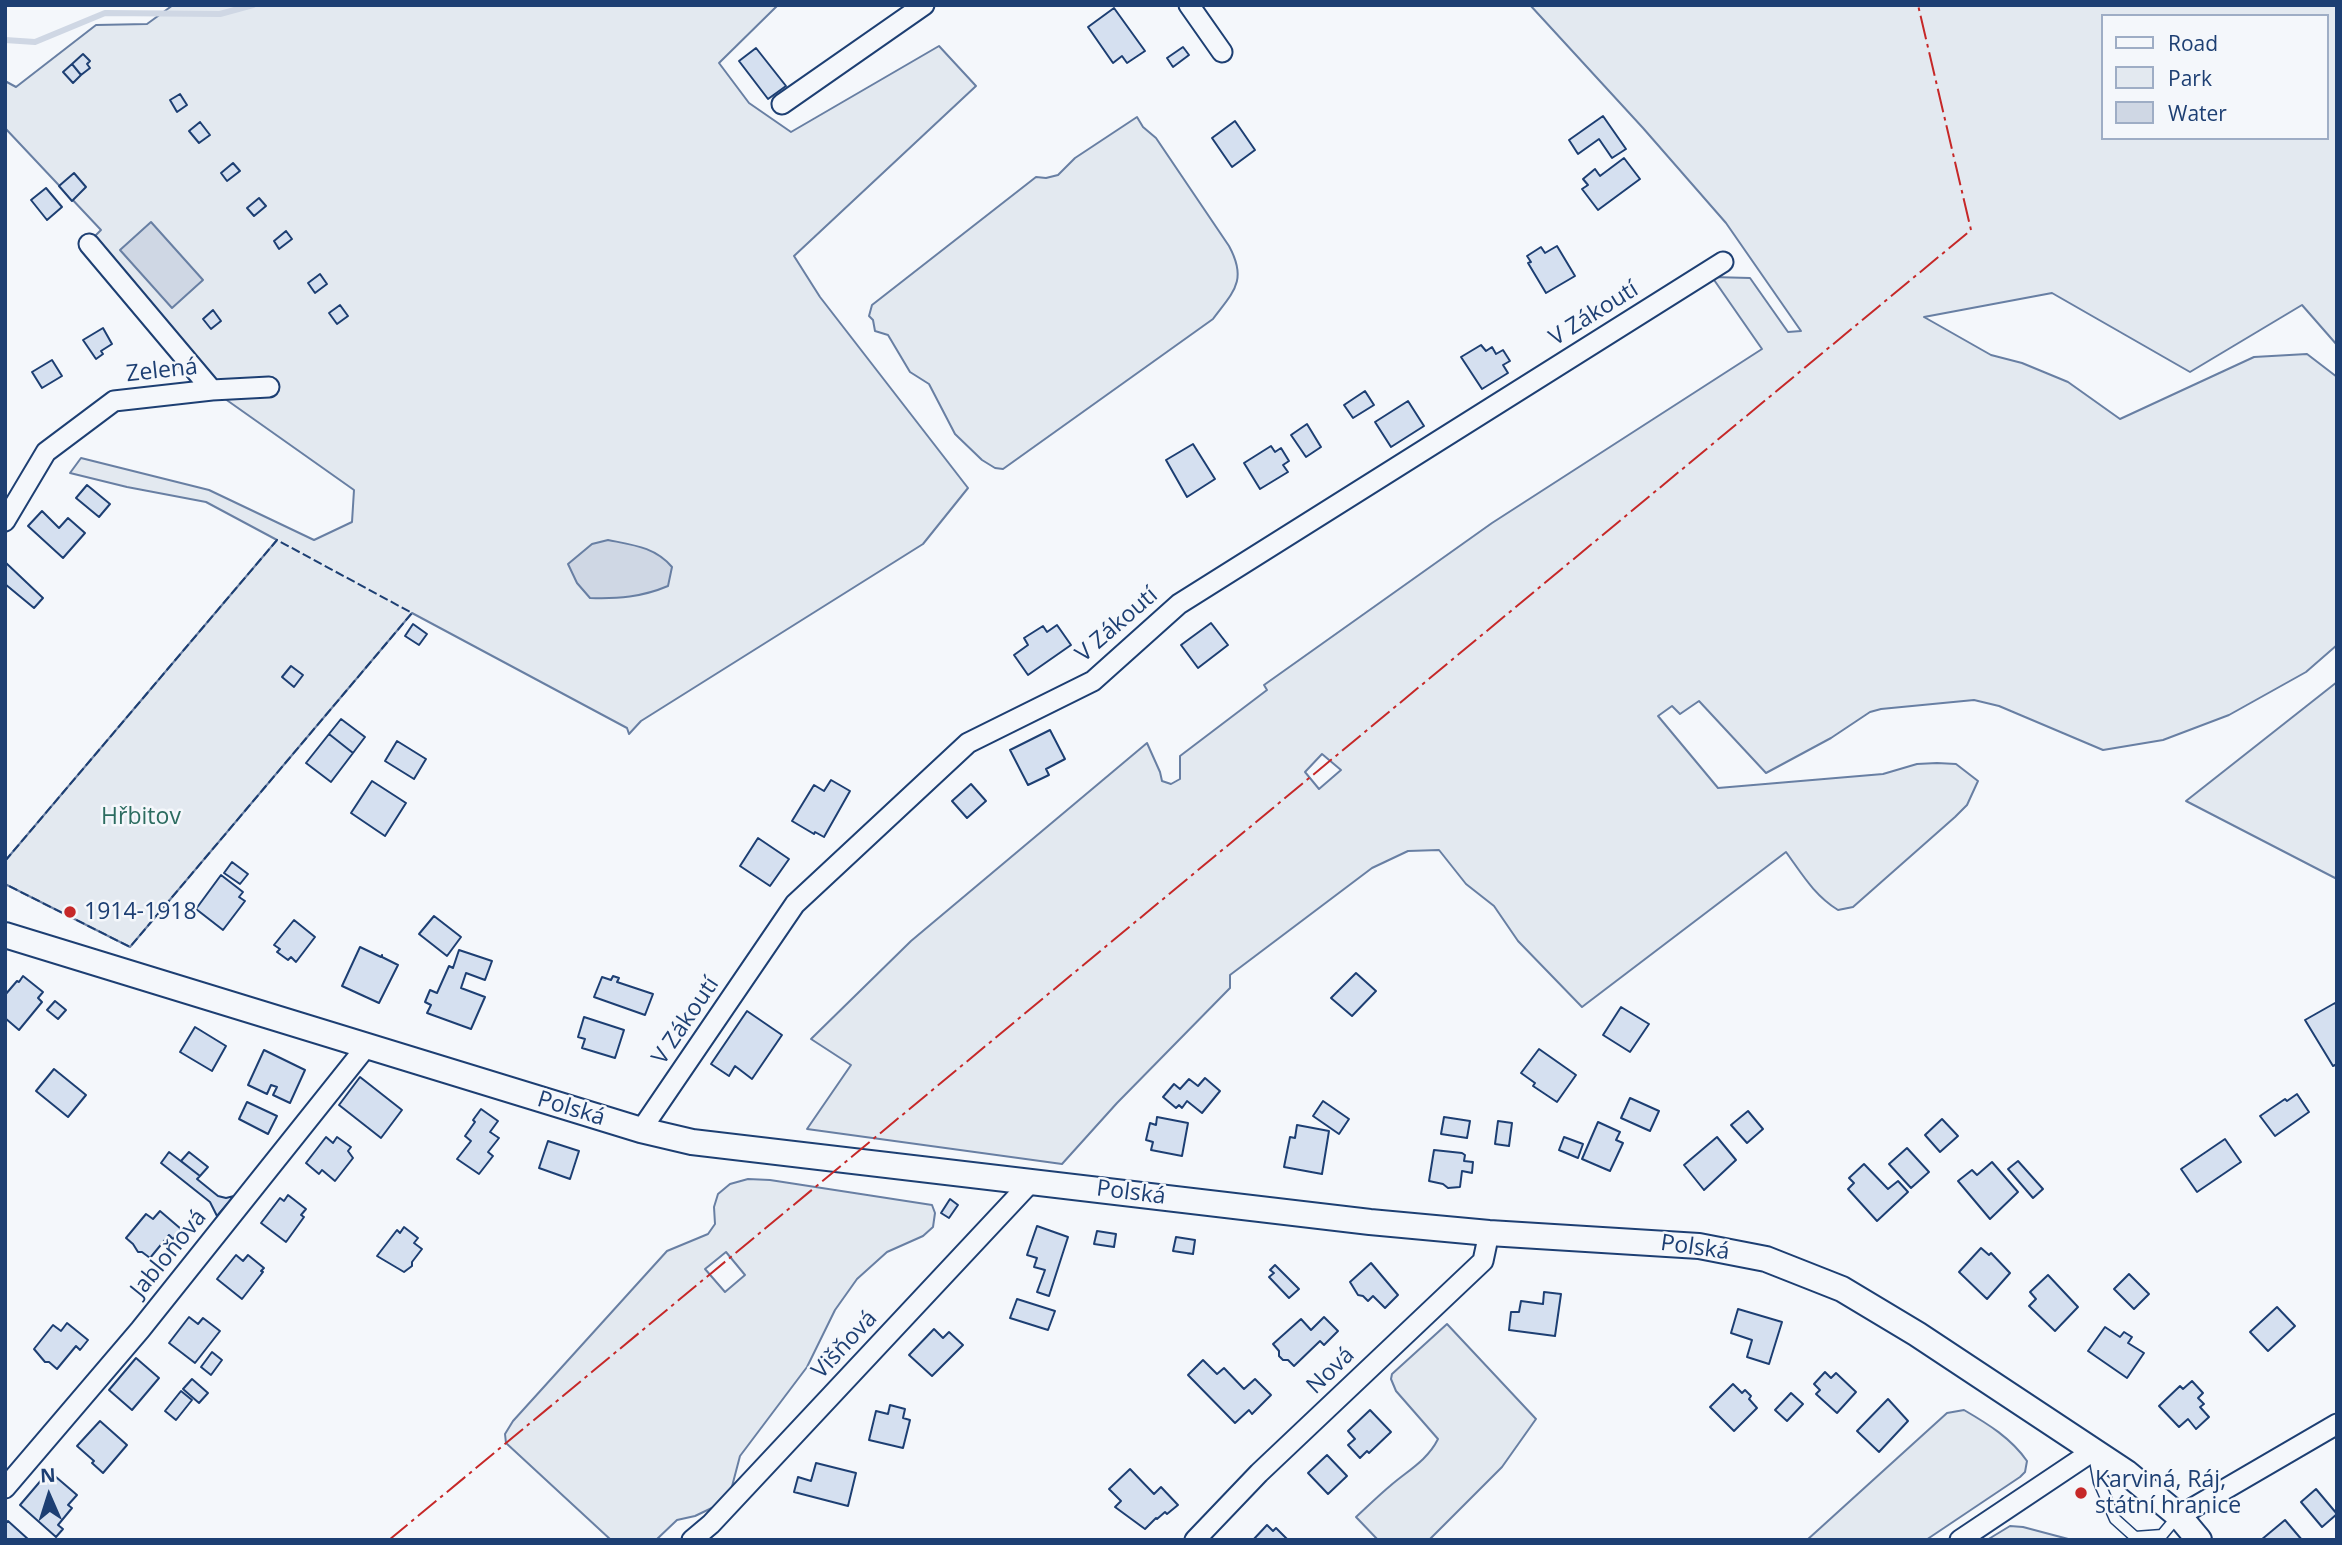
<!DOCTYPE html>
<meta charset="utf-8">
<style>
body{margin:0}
#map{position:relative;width:2342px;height:1545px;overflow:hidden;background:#f4f7fb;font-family:"Open Sans",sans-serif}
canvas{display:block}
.frame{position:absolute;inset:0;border:7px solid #1d3f73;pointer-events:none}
.legend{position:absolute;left:2101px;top:14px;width:228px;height:126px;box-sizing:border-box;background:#f4f7fb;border:2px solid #9eadc5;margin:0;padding:9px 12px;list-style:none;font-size:21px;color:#1d3f73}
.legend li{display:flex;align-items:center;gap:14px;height:35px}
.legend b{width:35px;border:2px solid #9eadc5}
.north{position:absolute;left:14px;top:1461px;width:70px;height:70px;-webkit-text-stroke:5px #f4f7fb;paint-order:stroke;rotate:357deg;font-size:19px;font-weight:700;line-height:28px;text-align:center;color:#1d3f73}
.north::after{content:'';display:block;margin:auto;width:24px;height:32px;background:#1d3f73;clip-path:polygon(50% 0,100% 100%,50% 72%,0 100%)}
</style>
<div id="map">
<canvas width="2342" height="1545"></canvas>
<div class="frame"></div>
<ul class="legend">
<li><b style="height:9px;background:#f4f7fb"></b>Road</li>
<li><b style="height:19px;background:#e3e9f0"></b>Park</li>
<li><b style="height:19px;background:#cfd7e4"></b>Water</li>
</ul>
<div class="north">N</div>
</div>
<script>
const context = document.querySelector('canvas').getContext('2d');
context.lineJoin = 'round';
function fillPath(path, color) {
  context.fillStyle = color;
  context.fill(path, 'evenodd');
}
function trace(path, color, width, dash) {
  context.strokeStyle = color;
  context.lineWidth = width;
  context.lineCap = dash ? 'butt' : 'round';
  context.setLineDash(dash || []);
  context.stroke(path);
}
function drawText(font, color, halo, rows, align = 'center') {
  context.font = font + ' "Open Sans",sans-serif';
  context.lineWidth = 5;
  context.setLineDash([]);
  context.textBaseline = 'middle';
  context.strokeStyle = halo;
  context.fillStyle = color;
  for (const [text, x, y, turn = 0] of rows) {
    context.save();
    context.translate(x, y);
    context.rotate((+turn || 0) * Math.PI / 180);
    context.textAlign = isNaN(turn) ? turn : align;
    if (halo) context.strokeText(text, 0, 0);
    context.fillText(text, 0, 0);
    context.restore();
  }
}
const green = new Path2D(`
 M173 5H778L719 63 749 103 791 132 939 46 976 86 794 256 820 297 968 488 923 544 641 721 629 734 627 728 412 613 130 947 5 884V861L277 540 206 502 127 487 70 473 81 458 209 490 314 540 352 522 354 490 221 396 94 237 101 230 5 128V81L16 87 96 25 147 24Z
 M1530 5H2337V345L2302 305 2190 372 2052 293 1924 317 1991 355 2022 363 2068 382 2120 419 2254 357 2307 354 2337 377V645L2306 672 2229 715 2163 740 2103 750 1999 706 1974 700 1881 709 1870 712 1831 738 1766 773 1699 701 1680 714 1672 706 1658 716 1718 788 1883 774 1917 764 1937 763 1956 764 1978 781 1967 805 1955 817 1853 907 1838 910C1814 895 1802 874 1786 852L1582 1007 1518 941 1494 906 1466 884 1439 850 1408 851 1372 868 1230 975V988L1117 1103 1062 1164 807 1129 851 1065 811 1039 911 941 1147 743 1160 772 1162 781 1171 784 1180 779V756L1267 690 1264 685 1492 523 1762 349 1712 277 1750 278 1788 332 1801 331 1726 223 1643 128ZM2102 16H2326V138H2102ZM1322 754 1341 770 1319 789 1305 772Z
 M1137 117 1143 127 1156 138 1229 246C1248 281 1233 292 1213 319L1003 469 995 468 982 460 955 434 929 384 910 372 888 335 875 331 873 320 869 316 872 305 1036 177 1046 178 1058 175 1075 158Z
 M2337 682V879L2186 801Z
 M748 1179 770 1180 932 1205 935 1213 933 1227 923 1236 887 1252 857 1279 835 1310 807 1367 740 1456 730 1494 716 1506 695 1516 677 1520 656 1540H611L506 1443 505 1434 513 1421 667 1251 708 1234 715 1224 714 1207 718 1194 730 1184ZM726 1252 745 1275 725 1292 705 1269Z
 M1447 1324 1536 1419 1502 1467 1429 1540H1378L1356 1517C1367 1507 1378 1496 1390 1486 1407 1471 1427 1461 1438 1439L1396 1391 1391 1379 1392 1374Z
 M1964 1410C1988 1424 2011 1438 2027 1461L2025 1472 2020 1477 1926 1540H1807L1947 1413Z
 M2010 1526 2023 1527 2072 1540H1987Z`);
fillPath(green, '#e3e9f0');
trace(green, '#687fa3', 2);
const water = new Path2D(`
 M151 222 203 280 172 308 120 250Z
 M608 540C633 545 655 547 672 567L668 586C642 597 618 599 590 598L577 583 568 564 592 544Z`);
fillPath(water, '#cfd7e4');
trace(water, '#687fa3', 2);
trace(new Path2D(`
 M5 40 35 42 105 13 220 14 253 5`), '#cfd7e4', 6);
const building = new Path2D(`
 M1114 8 1145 51 1127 63 1122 56 1113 63 1088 27Z
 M1183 47 1189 55 1173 67 1167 58Z
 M756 48 786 86 768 99 739 61Z
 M83 54 90 61 87 64 90 68 81 75 72 64Z
 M72 64 81 75 73 83 63 72Z
 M180 94 187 105 177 112 170 100Z
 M1603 116 1626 149 1612 158 1599 139 1578 154 1569 140Z
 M1235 121 1255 150 1232 167 1212 138Z
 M200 122 210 135 199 143 189 131Z
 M1624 158 1640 179 1598 210 1582 189 1588 185 1583 179 1595 169 1600 176Z
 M233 163 240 171 227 181 221 173Z
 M74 173 86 187 72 201 59 186Z
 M46 188 62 207 47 220 31 200Z
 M259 198 266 206 254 216 247 208Z
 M286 231 292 239 279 249 274 241Z
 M1557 246 1575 276 1546 293 1528 263 1531 262 1527 256 1541 247 1545 253Z
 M320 274 327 284 315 293 308 283Z
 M340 305 348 316 337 324 329 313Z
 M213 310 221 321 211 329 203 319Z
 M103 328 112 344 101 351 103 354 96 359 83 340Z
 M1481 345 1486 351 1492 347 1496 354 1503 350 1510 361 1503 365 1508 373 1482 389 1461 357Z
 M52 360 62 376 42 388 32 372Z
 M1365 391 1374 405 1353 418 1344 405Z
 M1408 401 1424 426 1391 447 1375 422Z
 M1307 424 1321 447 1306 457 1291 435Z
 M1193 444 1215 479 1187 497 1166 460Z
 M1271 446 1275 452 1281 448 1289 461 1283 465 1288 472 1260 489 1244 463Z
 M87 485 110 504 99 517 76 498Z
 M42 511 59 528 68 518 85 533 63 558 28 526Z
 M5 562 43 598 34 608 5 584Z
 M1211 623 1228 645 1198 668 1181 645Z
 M413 624 427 634 419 645 405 636Z
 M1057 625 1071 645 1028 675 1014 655 1028 645 1024 638 1043 626 1047 632Z
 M291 666 303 675 294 687 282 677Z
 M341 719 365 737 353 753 329 734Z
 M1050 730 1065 759 1046 769 1049 775 1028 785 1010 750Z
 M329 734 353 753 331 782 306 763Z
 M397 741 426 759 414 779 385 761Z
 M831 780 850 791 824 837 815 832 814 834 792 821 814 785 824 791Z
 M372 781 406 803 385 836 351 813Z
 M971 784 986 801 967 818 952 801Z
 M758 838 789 859 770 886 740 866Z
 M232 862 248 874 240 884 224 873Z
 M221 875 243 892 239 897 245 901 223 930 196 909Z
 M434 916 461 937 447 956 419 934Z
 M294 920 315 937 296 962 291 957 288 960 277 952 280 949 274 945Z
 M360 947 381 957 382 955V957L398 965 379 1003 342 986Z
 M459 950 492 961 485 980 466 973 461 988 485 997 471 1029 427 1013 431 1005 425 1002 430 990 437 993 449 966 453 968Z
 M1356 973 1376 991 1352 1016 1331 998Z
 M23 976 43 992 38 998 42 1002 19 1030 5 1018V995L17 981 19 982Z
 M613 976 619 978 617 982 653 994 645 1015 594 997 602 977 611 980Z
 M55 1001 66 1010 58 1019 47 1010Z
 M2335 1003 2337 1006V1064L2333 1066 2305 1020Z
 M1621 1007 1649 1024 1630 1052 1603 1035Z
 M747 1011 782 1035 752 1079 735 1066 729 1076 711 1064Z
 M584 1017 624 1030 615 1058 582 1048 585 1039 578 1037Z
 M195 1027 226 1046 212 1071 180 1052Z
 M1539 1049 1576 1075 1557 1102 1533 1086 1535 1083 1521 1073Z
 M264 1050 305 1070 290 1103 273 1095 277 1087 271 1085 267 1094 248 1085Z
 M54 1069 86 1095 68 1117 36 1091Z
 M360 1077 402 1110 381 1138 339 1105Z
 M1205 1078 1220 1091 1202 1113 1187 1101 1182 1108 1179 1105 1176 1108 1163 1097 1174 1084 1180 1089 1189 1079 1198 1086Z
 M2297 1094 2309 1112 2275 1136 2260 1116 2285 1099 2287 1101Z
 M1630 1098 1659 1111 1650 1131 1621 1118Z
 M1323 1101 1349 1119 1339 1134 1313 1116Z
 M247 1102 277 1116 268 1134 239 1119Z
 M481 1109 498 1121 490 1132 499 1138 488 1152 493 1156 479 1174 457 1159 471 1141 465 1136 475 1122 473 1120Z
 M1748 1111 1763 1129 1747 1143 1731 1125Z
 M1157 1117 1188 1123 1182 1156 1151 1150 1153 1142 1146 1140 1150 1123 1156 1125Z
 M1444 1117 1470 1121 1467 1138 1441 1134Z
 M1942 1119 1958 1136 1940 1152 1925 1135Z
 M1498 1121 1512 1123 1509 1146 1495 1144Z
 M1598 1122 1620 1132 1616 1140 1623 1143 1610 1171 1582 1159Z
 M1297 1125 1329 1131 1322 1174 1284 1167 1290 1137 1295 1138Z
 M326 1137 333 1143 337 1137 351 1147 348 1151 353 1158 335 1181 322 1170 319 1174 306 1163Z
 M1564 1137 1583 1144 1578 1158 1559 1150Z
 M1717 1137 1736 1160 1704 1190 1684 1165Z
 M2225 1139 2241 1162 2197 1192 2181 1169Z
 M548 1141 579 1151 570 1179 539 1168Z
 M1907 1148 1929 1172 1911 1188 1889 1164Z
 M1434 1150 1462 1153 1465 1155 1464 1161 1473 1162 1472 1173 1462 1171 1460 1187 1448 1188 1443 1184 1429 1181Z
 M169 1152 200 1176 197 1179 218 1196 226 1198 234 1196 217 1216 210 1202 161 1163Z
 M189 1152 208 1167 200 1176 181 1161Z
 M2018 1161 2043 1189 2033 1198 2008 1169Z
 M1992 1162 2018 1192 1990 1219 1958 1181 1972 1170 1977 1175Z
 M1864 1164 1888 1189 1898 1181 1908 1192 1877 1221 1848 1189 1854 1183 1849 1178Z
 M288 1195 306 1209 301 1215 304 1217 286 1242 261 1223 280 1198 284 1201Z
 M950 1199 958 1205 949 1218 941 1213Z
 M160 1211 181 1229 173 1239 169 1235 150 1258 142 1252H138L133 1244 126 1238 146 1214 153 1219Z
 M1037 1226 1068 1237 1049 1296 1037 1292 1045 1270 1034 1267 1037 1258 1027 1255Z
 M404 1227 418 1238 414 1243 422 1249 412 1262V1266L404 1272 377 1256 397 1230 400 1233Z
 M1097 1231 1116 1234 1114 1247 1094 1244Z
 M1176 1237 1195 1240 1193 1254 1173 1251Z
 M1981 1248 1989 1255 1991 1253 2010 1273 1987 1299 1959 1272Z
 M236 1255 243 1261 248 1255 264 1268 261 1271 263 1272 242 1299 217 1279Z
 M1371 1263 1398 1295 1385 1308 1373 1296 1368 1301 1363 1296 1358 1295 1350 1282Z
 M1275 1265 1299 1289 1289 1298 1269 1277 1274 1273 1270 1270Z
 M2129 1274 2149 1294 2134 1309 2114 1289Z
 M2048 1275 2078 1307 2055 1331 2029 1306 2036 1299 2030 1292Z
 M1544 1292 1561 1294 1555 1336 1509 1330 1511 1312H1519L1521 1301 1543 1304Z
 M1017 1299 1055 1311 1048 1330 1010 1318Z
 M2277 1307 2295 1326 2268 1351 2250 1332Z
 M1738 1309 1782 1322 1769 1364 1747 1357 1752 1340 1731 1333Z
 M189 1317 198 1324 203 1318 220 1331 195 1363 169 1343Z
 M1324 1317 1338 1331 1324 1345 1320 1341 1294 1366 1288 1360H1283L1279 1356V1351L1273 1344 1301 1319 1311 1330Z
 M67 1323 88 1340 80 1350 76 1346 57 1369 49 1362H45L34 1349 53 1325 61 1331Z
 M2105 1327 2120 1337 2124 1332 2132 1337 2128 1343 2144 1353 2127 1378 2088 1351Z
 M934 1329 943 1338 949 1332 963 1345 932 1376 909 1355Z
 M212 1352 222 1360 211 1375 201 1367Z
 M136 1358 159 1378 132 1410 109 1390Z
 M1203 1360 1217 1374 1224 1368 1244 1389 1255 1379 1271 1395 1252 1414 1249 1410 1235 1423 1188 1375Z
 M1825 1372 1831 1378 1836 1373 1856 1392 1837 1413 1816 1394 1820 1390 1814 1384Z
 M192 1379 208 1393 199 1403 183 1389Z
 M2192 1381 2203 1393 2198 1398 2204 1404 2200 1407 2209 1417 2196 1429 2188 1419 2179 1427 2159 1406 2180 1386 2183 1389Z
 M1733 1384 1742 1393 1745 1390 1751 1396 1749 1399 1757 1408 1734 1431 1710 1407Z
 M181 1391 192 1400 176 1420 165 1411Z
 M1791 1393 1803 1404 1787 1421 1775 1410Z
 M1888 1399 1908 1421 1879 1452 1857 1431Z
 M890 1405 905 1409 903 1418 910 1420 903 1448 869 1440 876 1411 888 1414Z
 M1370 1410 1391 1432 1369 1453 1367 1451 1360 1458 1348 1445 1355 1439 1348 1431Z
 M100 1421 127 1445 103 1473 92 1463 94 1461 77 1446Z
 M1327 1455 1347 1476 1328 1494 1308 1473Z
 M816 1463 856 1473 848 1506 794 1492 798 1477 811 1481Z
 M1130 1469 1154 1494 1161 1487 1178 1505 1167 1514 1165 1512 1157 1519 1156 1518 1145 1529 1115 1507 1121 1501 1109 1489Z
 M49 1471 77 1495 68 1505 72 1508 58 1525 63 1529 56 1537 20 1505Z
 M2316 1489 2337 1514 2322 1527 2301 1502Z
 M2285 1520 2302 1540H2261Z
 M8 1521 29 1540H5V1524Z
 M1267 1525 1273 1531 1276 1528 1288 1540H1253Z`);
fillPath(building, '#d5e0f0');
trace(building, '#1d3f73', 2);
const service = new Path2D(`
 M2094 1455 2099 1482 2115 1519 2135 1537 2162 1535 2177 1517`);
const minor = new Path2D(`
 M1189 5 1222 52
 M782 104 924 5
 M89 244 212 390
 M5 521 46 452 114 401 212 390 269 387
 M641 1130 795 904 968 743 1093 681 1179 604 1723 262
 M5 1488 140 1330 366 1047
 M2179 1516 2337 1424
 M692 1540 711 1524 1032 1181
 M1195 1540 1259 1473 1483 1261 1489 1233
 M1960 1540 2093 1451`);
const tertiary = new Path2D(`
 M5 935 641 1130 692 1142 1370 1222 1489 1233 1699 1246 1766 1259 1842 1289 1917 1334 2127 1473 2179 1516 2199 1540`);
trace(service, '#1d3f73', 13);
trace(minor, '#1d3f73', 23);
trace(tertiary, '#1d3f73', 28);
trace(service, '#f4f7fb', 10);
trace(minor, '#f4f7fb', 19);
trace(tertiary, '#f4f7fb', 24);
trace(new Path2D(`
 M5 861 277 540 412 613 130 947 5 884`), '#1d3f73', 2, [9, 3.5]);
trace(new Path2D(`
 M389 1540 1971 230 1918 5`), '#c62828', 2, [24, 5, 3.5, 5]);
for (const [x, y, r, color] of [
 [70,912,7,"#c62828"],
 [2081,1493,7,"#c62828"]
]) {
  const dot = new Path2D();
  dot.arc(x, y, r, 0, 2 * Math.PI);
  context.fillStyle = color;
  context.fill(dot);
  trace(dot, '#f4f7fb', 2.5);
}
drawText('23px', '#1d3f73', '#f4f7fb', [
 ["V Zákoutí",1594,314,-32],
 ["Zelená",162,371,-6],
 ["V Zákoutí",1117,625,-41],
 ["V Zákoutí",686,1021,-56],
 ["Polská",571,1109,17],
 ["Polská",1131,1193,7],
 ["Polská",1695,1248,8],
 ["Jabloňová",169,1254,-51],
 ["Višňová",845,1345,-47],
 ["Nová",1331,1371,-44]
]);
drawText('23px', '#2c6c60', '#f4f7fb', [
 ["Hřbitov",141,817]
]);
drawText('23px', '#1d3f73', '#f4f7fb', [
 ["1914-1918",84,912],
 ["Karviná, Ráj,",2095,1480],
 ["státní hranice",2095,1506]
], 'left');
</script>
